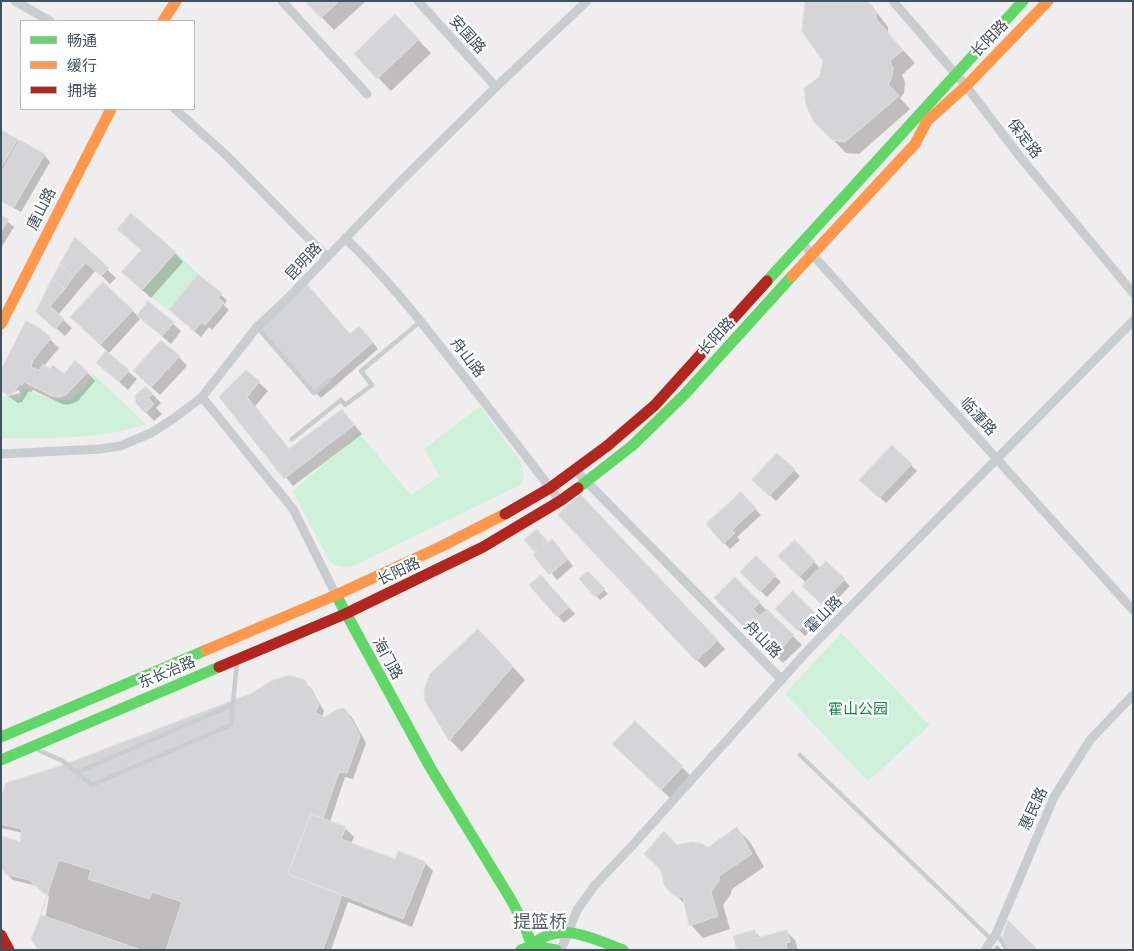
<!DOCTYPE html>
<meta charset="utf-8">
<style>
body{margin:0}
#map{position:relative;width:1134px;height:951px;overflow:hidden;background:#efeded;font-family:Arial,"Noto Sans SC",sans-serif}
canvas{display:block}
.frame{position:absolute;inset:0;border:2px solid #43515c;pointer-events:none}
.legend{position:absolute;left:20px;top:20px;width:175px;height:90px;box-sizing:border-box;background:#fff;border:1px solid #b4b9be;margin:0;padding:6px 9px;list-style:none;font-size:15px;color:#43515c}
.legend li{display:flex;align-items:center;gap:10px;height:25px}
.legend b{width:25px;border:1px solid #b4b9be}
</style>
<div id="map">
<canvas width="1134" height="951"></canvas>
<div class="frame"></div>
<ul class="legend">
<li><b style="height:6px;background:#63d668"></b>畅通</li>
<li><b style="height:6px;background:#ff974d"></b>缓行</li>
<li><b style="height:6px;background:#b3261e"></b>拥堵</li>
</ul>
</div>
<script>
const context = document.querySelector('canvas').getContext('2d');
context.lineJoin = 'round';
function fillPath(path, color) {
  context.fillStyle = color;
  context.fill(path, 'evenodd');
}
function trace(path, color, width, dash) {
  context.strokeStyle = color;
  context.lineWidth = width;
  context.lineCap = dash ? 'butt' : 'round';
  context.setLineDash(dash || []);
  context.stroke(path);
}
function drawText(font, color, halo, rows, align = 'center') {
  context.font = font + ' Arial,"Noto Sans SC",sans-serif';
  context.lineWidth = 4.5;
  context.setLineDash([]);
  context.textBaseline = 'middle';
  context.strokeStyle = halo;
  context.fillStyle = color;
  for (const [text, x, y, turn = 0] of rows) {
    context.save();
    context.translate(x, y);
    context.rotate((+turn || 0) * Math.PI / 180);
    context.textAlign = isNaN(turn) ? turn : align;
    if (halo) context.strokeText(text, 0, 0);
    context.fillText(text, 0, 0);
    context.restore();
  }
}
fillPath(new Path2D(`
 M176 252 198 274 169 310 142 290Z
 M93 374 146 424C100 440 50 438 1 438V396L20 399 23 388 51 399 70 400 84 387Z
 M480 406 520 461C523 470 526 477 520 485L349 568 335 565 329 560 293 491 359 433 411 495 440 476 424 449Z
 M841 633 930 725 868 781 785 694Z`), '#cff1db');
fillPath(new Path2D(`
 M306 1H366L334 30Z
 M807 1H868L888 27V34L915 63 902 75 905 82 904 93 900 98 910 109 859 154 846 153 815 121 820 78 824 61Z
 M395 16 431 53 391 91 355 54Z
 M1 131 44 155 50 162 21 212 1 201Z
 M1 216 14 227 1 248Z
 M75 239 116 278 110 284 96 270 58 315 72 328 65 336 37 311Z
 M175 253 183 262 151 298 132 281Z
 M198 276 227 300 224 305 229 310 212 330 209 327 201 337 176 316Z
 M103 284 138 316 149 303 181 331 171 344 141 318 108 354 137 379 128 390 98 363 107 351 80 326Z
 M39 329 59 348 44 366 51 371 65 375 87 372 95 381 78 401 68 405 62 404 33 390 31 392 29 391 22 402 18 403 8 396 20 393 19 390 8 394V396L2 390 4 376 1 373Z
 M366 334 378 349 321 398 315 392 350 336Z
 M179 357 187 366 160 395 143 380Z
 M246 371 268 391 255 406 290 450 342 410 362 434 293 486 221 397Z
 M146 387 161 403 156 408 162 414 154 421 137 403Z
 M892 447 917 471 886 503 861 480Z
 M777 454 800 476 776 501 754 480Z
 M747 500 761 515 737 537 740 540 730 549 724 543Z
 M589 505 725 649 705 668 697 660Z
 M541 535 549 544 558 547 573 566 557 580 526 540Z
 M795 542 820 568 826 562 850 586 828 609 804 586 806 583 780 556Z
 M756 558 781 582 767 597 741 572Z
 M588 573 608 594 600 600 581 579Z
 M735 579 802 645 783 663 716 598Z
 M547 583 575 614 564 623 531 585Z
 M793 593 821 620 805 636 777 609Z
 M491 643 525 680 462 752 450 740Z
 M304 681 311 688 324 711 322 717 325 718 344 710 351 716 366 743 353 779 345 777 330 822 345 828 354 837 351 844 396 861 425 863 433 871 412 927 348 902 331 950H40L49 896 37 886 13 880 6 873 1 864 2 838 21 843 23 833 1 828V799L61 767Z
 M635 722 691 776 670 798 622 753Z
 M737 829 750 842 764 867 732 889 731 894 723 905 730 929 703 938 691 925 686 905 670 890 678 846 708 848Z
 M755 932 761 938 787 932 795 940 798 950H738Z
 M997 945 1002 950H993Z`), '#0003');
const building = new Path2D(`
 M305 1H339L321 18Z
 M805 1H867L876 13V19L903 50 890 61 893 68 891 80 888 84 899 96 845 142 832 140 814 122 806 106 804 88 819 77 823 61 802 32Z
 M395 14 419 39 377 79 354 54Z
 M1 130 18 139 1 168Z
 M20 140 45 154 14 207 1 200V173Z
 M131 213 176 252 142 290 121 272 141 250 117 229Z
 M1 215 9 219 1 232Z
 M75 237 109 268 101 276 86 263 73 277 60 264Z
 M60 264 73 277 65 289 52 279Z
 M198 274 222 293 218 298 224 303 205 325 202 322 194 331 169 310Z
 M52 279 65 289 50 306 64 319 55 329 36 312Z
 M103 282 133 310 100 345 70 317Z
 M307 284 350 334 359 326 373 342 314 393 257 327Z
 M148 301 174 322 162 336 137 316Z
 M26 321 40 328 51 338 33 360 31 367 39 370 43 364 50 369 53 365 64 374 75 360 88 372 66 395 59 397 52 396 24 382 22 385 20 384 13 393 9 395 1 391V380L3 375 1 374V370Z
 M161 340 180 356 151 387 133 371Z
 M106 351 129 370 119 382 96 363Z
 M246 370 260 381 247 397 289 449 342 409 354 425 284 479 219 397Z
 M146 386 153 394 148 398 154 404 145 413 136 403 135 396Z
 M892 445 912 464 879 498 859 480Z
 M777 453 795 469 769 496 752 480Z
 M741 492 756 508 732 530 735 533 723 544 706 524Z
 M580 494 718 640 696 661 558 515Z
 M537 529 547 541 535 552 524 540Z
 M552 539 568 559 549 575 533 555Z
 M795 540 815 561 799 577 778 556Z
 M756 556 776 575 760 592 740 572Z
 M826 561 845 579 821 604 802 586Z
 M588 571 605 589 595 597 579 579Z
 M541 575 569 607 557 617 529 585Z
 M735 577 760 602 753 609 760 616 767 609 794 635 774 656 714 598Z
 M793 591 815 613 798 631 775 609Z
 M478 629 513 666 449 741 425 701 424 689 430 674Z
 M289 675 305 680 319 704 315 713 325 717 336 710 345 708 360 736 347 773 339 772 323 818 311 814 288 874 342 895 323 950H38L31 939 41 915 47 896 29 880 5 874 1 866 2 836 20 842 22 829 1 824V796L6 783 60 766 252 693 271 681Z
 M635 721 683 766 661 790 612 744Z
 M311 814 346 827 341 839 395 859 398 851 426 862 403 919 288 874Z
 M737 827 752 854 719 876V881L711 892 718 916 689 926 683 898 675 896 669 891 664 885 661 870 644 854 664 831 677 845 691 842 700 843 708 847Z
 M59 860 91 870 88 879 149 899 152 892 182 902 166 950H141L41 915Z
 M1008 920 1037 949 1010 950 1002 939Z
 M755 930 757 938 787 930 790 942 786 943 787 950H737L733 936Z`);
fillPath(building, '#d5d5d7');
trace(building, '#e0dfe0', 1);
trace(new Path2D(`
 M257 327 314 393 329 380
 M292 439 341 400 345 405 372 385 361 371 421 321
 M36 749 63 761 92 785 231 725 237 661
 M800 755 992 940
 M78 772 232 705
 M997 934 1007 950`), '#c9cdcf', 4.5);
trace(new Path2D(`
 M15 1 50 21
 M282 1 367 94
 M418 1 496 87
 M893 1 966 86 1021 158 1133 293
 M175 109 225 154 327 257
 M345 238C386 277 420 320 455 365 491 410 525 455 560 501
 M802 243 1133 610
 M202 397 293 509 336 595
 M1 454 100 449 120 446 151 433 173 419 202 397 257 327 287 299 396 186 496 87 587 1
 M575 470 782 680
 M561 950 577 910 595 885 631 847 809 649 1133 321
 M985 950 996 934 1054 797 1090 740 1133 695`), '#c9cdcf', 9);
trace(new Path2D(`
 M767 281 1023 1
 M578 488 633 445 685 394 792 276
 M336 595 430 767 510 898 524 924 532 946
 M1 737 206 650
 M1 760 219 667
 M532 946C558 919 594 939 623 950
 M521 950 532 946 556 950`), '#63d668', 11);
trace(new Path2D(`
 M163 21 176 1
 M792 276 915 144 927 121 966 86 1048 1
 M1 324 111 109
 M206 650 336 595 440 547 505 514`), '#ff974d', 11);
trace(new Path2D(`
 M505 514 550 488 607 446 655 405 767 281
 M219 667 345 614 483 547 560 501 578 488
 M1 935 9 950`), '#b3261e', 11);
drawText('15px', '#43515c', '#fff', [
 ["安国路",467,35,48],
 ["长阳路",990,39,-46],
 ["保定路",1024,139,52],
 ["唐山路",42,209,-63],
 ["昆明路",304,262,-47],
 ["长阳路",717,337,-47],
 ["舟山路",467,358,52],
 ["临潼路",978,417,48],
 ["长阳路",399,572,-25],
 ["霍山路",824,615,-45],
 ["舟山路",762,640,45],
 ["海门路",387,659,61],
 ["东长治路",167,673,-23],
 ["惠民路",1034,809,-65]
]);
drawText('15px', '#0c8647', '#fff', [
 ["霍山公园",858,710]
]);
drawText('18px', '#595d63', '#fff', [
 ["提篮桥",540,923]
]);
</script>
